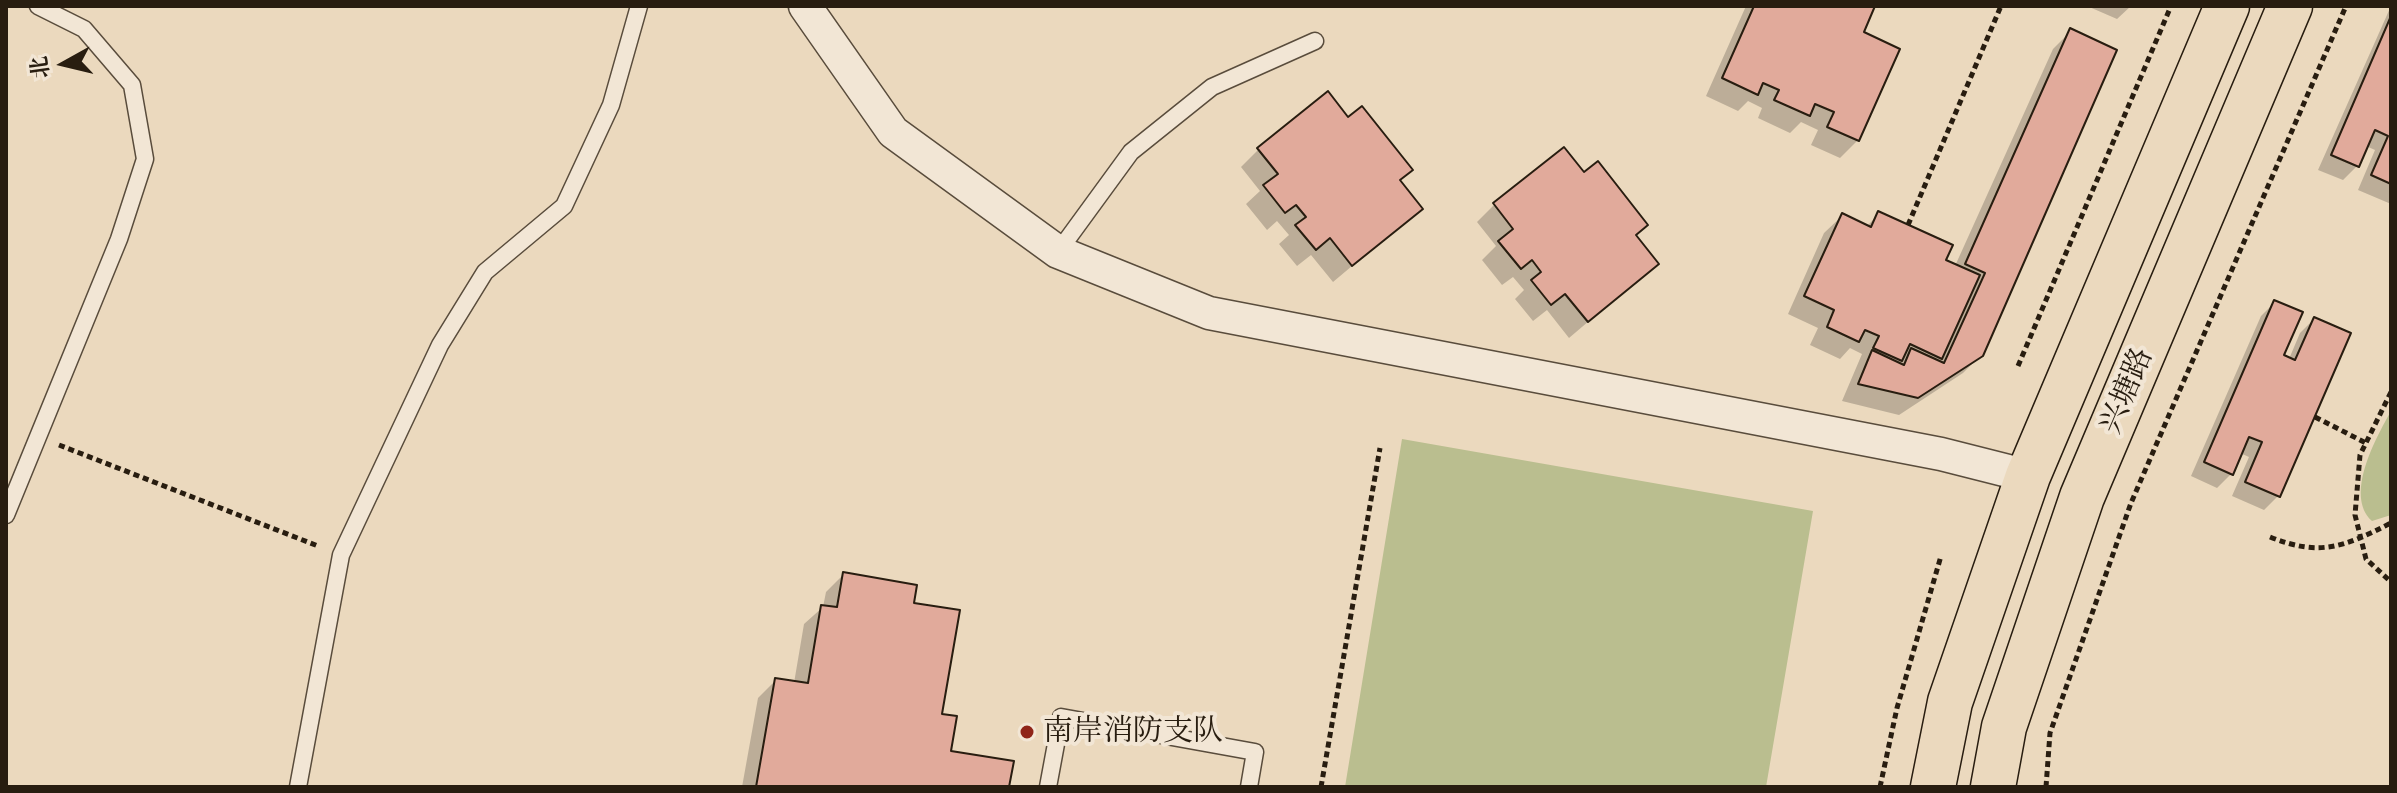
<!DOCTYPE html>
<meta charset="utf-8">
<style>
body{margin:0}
#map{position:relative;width:2397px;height:793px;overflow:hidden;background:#ebd9be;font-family:"EB Garamond","Noto Serif SC",serif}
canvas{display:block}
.frame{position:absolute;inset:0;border:8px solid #281d10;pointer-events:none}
.north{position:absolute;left:24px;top:24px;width:80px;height:80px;-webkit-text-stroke:6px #f2e6d5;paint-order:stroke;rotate:262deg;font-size:22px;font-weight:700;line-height:32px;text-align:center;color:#281d10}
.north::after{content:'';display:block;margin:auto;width:28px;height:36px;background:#281d10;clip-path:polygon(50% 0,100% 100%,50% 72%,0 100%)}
</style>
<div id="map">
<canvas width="2397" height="793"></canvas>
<div class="frame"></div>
<div class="north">北</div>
</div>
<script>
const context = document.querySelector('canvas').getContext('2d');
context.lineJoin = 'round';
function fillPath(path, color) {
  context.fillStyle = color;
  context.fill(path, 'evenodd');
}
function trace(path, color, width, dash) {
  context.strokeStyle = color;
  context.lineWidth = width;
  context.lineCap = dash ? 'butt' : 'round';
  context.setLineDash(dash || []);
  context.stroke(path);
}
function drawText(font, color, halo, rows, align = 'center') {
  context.font = font + ' "EB Garamond","Noto Serif SC",serif';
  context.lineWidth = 8;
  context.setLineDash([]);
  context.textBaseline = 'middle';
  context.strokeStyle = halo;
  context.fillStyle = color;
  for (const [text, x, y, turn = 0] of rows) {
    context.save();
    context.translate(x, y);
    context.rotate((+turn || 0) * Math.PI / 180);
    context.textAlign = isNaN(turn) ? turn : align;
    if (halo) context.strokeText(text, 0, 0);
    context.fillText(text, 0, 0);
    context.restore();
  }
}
fillPath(new Path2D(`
 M2391 411V515L2372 521C2344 495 2376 438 2391 411Z
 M1402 439 1813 511 1766 787H1345Z`), '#babe8f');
fillPath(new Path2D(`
 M1746 6H1873L1861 33 1858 140 1840 158 1811 145 1818 130 1801 122 1790 133 1758 118 1762 108 1748 101 1738 111 1706 96Z
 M2087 6H2131L2117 19Z
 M2391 6V204L2358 190 2375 150 2366 146 2357 166 2343 180 2318 170Z
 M2071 31 1981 355 1963 373 1899 415 1842 401 1862 354 1850 348 1840 359 1810 345 1818 328 1788 314 1824 233 1842 216 1866 227 1879 214 1955 266 2053 49Z
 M1259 149 1399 181 1421 208 1333 282 1311 255 1297 266 1279 244 1289 235 1277 221 1267 230 1246 204 1260 191 1241 167Z
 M1584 175 1646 225 1634 237 1656 264 1569 338 1547 310 1533 321 1515 299 1524 290 1513 277 1502 285 1482 260 1496 246 1477 222 1494 205Z
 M2275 302 2281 356 2289 359 2300 333 2314 319 2278 496 2264 510 2232 496 2249 457 2240 453 2231 474 2217 488 2191 476 2261 316Z
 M844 574 911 604 949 752 1007 787H742L758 698 776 680 794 683 804 624 823 607 826 592Z`), '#0003');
const building = new Path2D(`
 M1754 6H1875L1864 32 1900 49 1859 141 1827 127 1834 112 1815 104 1810 116 1774 100 1779 90 1763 83 1758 95 1722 78Z
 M2391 16V184L2371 175 2388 136 2375 130 2359 167 2331 155Z
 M2070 28 2117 50 1983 356 1918 398 1858 384 1872 350 1904 365 1911 348 1944 363 1985 273 1965 264Z
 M1328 91 1348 117 1362 106 1413 170 1400 180 1423 209 1352 266 1330 238 1316 250 1295 225 1306 217 1296 205 1285 213 1263 185 1278 174 1257 148Z
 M1564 147 1584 172 1598 161 1648 225 1636 235 1659 264 1588 322 1565 294 1551 305 1531 280 1541 272 1532 260 1521 269 1498 241 1513 229 1493 203Z
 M1878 211 1953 245 1946 260 1980 275 1942 359 1910 344 1902 361 1873 348 1879 336 1865 330 1859 342 1827 327 1834 310 1804 296 1842 213 1871 227Z
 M2274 300 2303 312 2284 355 2295 360 2314 317 2351 333 2280 497 2245 482 2262 442 2249 437 2233 475 2204 462Z
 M843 572 917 585 914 603 960 610 942 714 957 716 951 751 1014 761 1009 787H756L775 678 808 683 821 605 837 607Z`);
fillPath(building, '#e1aa9b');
trace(building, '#281d10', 2);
const service = new Path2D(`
 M1058 252 1131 152 1212 87 1315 41
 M6 515 119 239 145 159 132 85 84 29 38 6
 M298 787 341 555 440 345 485 272 564 206 611 105 639 6
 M1048 787 1061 717 1255 752 1249 787`);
const minor = new Path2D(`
 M805 6 893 132 1058 252 1209 313 1941 454 2028 476`);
const primary = new Path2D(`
 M1933 787 1950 702 2028 476 2227 6
 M1993 787 2004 727 2082 497 2290 6`);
trace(service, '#594c3c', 19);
trace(minor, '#594c3c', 35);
trace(primary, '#281d10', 47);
trace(new Path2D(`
 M1908 225 2001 6
 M2018 366 2171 6
 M2391 392 2360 455 2355 515 2366 559 2391 582
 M2315 417 2366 443
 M59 445 318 546
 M2270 537C2320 557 2344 547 2391 523
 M1321 787 1380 448
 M1880 787 1897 708 1941 556
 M2046 787 2050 733 2131 503 2346 6`), '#281d10', 5, [6, 4]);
trace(service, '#f2e6d5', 16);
trace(minor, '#f2e6d5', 32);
trace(primary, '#ebd9be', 44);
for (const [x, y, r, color] of [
 [1027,732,8,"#8f2418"]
]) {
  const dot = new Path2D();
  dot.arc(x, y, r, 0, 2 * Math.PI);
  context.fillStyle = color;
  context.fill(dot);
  trace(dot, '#f2e6d5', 3);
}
drawText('30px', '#281d10', '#f2e6d5', [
 ["兴塘路",2127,391,-67]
]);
drawText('30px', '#281d10', '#f2e6d5', [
 ["南岸消防支队",1043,732]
], 'left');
</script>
